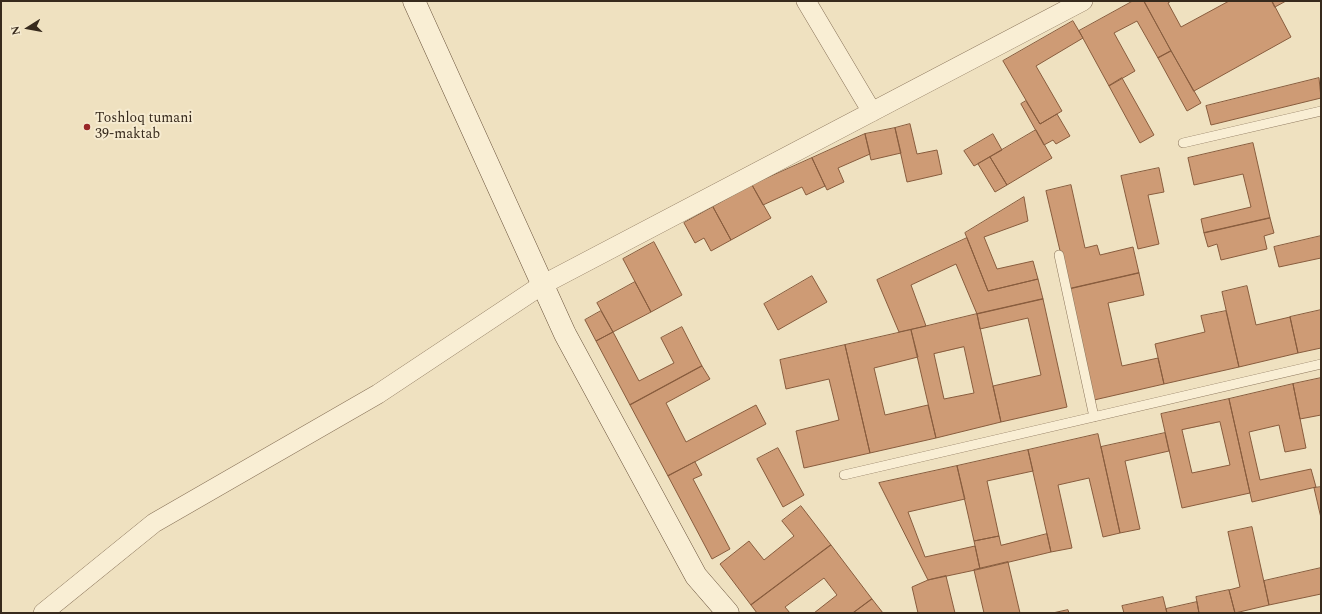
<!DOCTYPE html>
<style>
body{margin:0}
#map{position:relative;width:1322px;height:614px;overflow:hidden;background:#efe1c0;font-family:Spectral,serif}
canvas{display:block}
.frame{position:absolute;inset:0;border:2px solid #372a1d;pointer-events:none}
.north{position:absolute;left:8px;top:8px;width:40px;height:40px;-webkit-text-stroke:3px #f6ebd0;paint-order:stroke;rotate:259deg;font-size:11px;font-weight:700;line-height:16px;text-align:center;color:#372a1d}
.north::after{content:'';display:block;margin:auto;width:14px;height:18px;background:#372a1d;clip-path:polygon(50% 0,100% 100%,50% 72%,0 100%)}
</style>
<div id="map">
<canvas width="1322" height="614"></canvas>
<div class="frame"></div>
<div class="north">N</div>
</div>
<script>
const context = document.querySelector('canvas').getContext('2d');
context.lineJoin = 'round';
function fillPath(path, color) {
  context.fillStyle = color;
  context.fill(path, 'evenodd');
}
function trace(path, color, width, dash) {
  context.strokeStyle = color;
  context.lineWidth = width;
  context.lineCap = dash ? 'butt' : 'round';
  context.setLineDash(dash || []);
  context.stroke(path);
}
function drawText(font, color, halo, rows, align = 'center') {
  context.font = font + ' Spectral,serif';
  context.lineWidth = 4;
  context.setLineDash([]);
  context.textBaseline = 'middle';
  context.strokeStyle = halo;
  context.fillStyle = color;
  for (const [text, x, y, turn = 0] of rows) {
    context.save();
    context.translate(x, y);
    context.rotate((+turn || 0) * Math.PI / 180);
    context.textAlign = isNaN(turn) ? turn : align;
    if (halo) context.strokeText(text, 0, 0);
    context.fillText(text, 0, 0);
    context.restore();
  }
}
const building = new Path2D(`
 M1133 1H1144L1171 51 1158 58 1137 21 1114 33 1135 71 1109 86 1079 31Z
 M1144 1H1171L1168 3 1181 27 1229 1H1272L1291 37 1194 91Z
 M1272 1H1286L1275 7Z
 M1073 21 1083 38 1036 66 1062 111 1040 124 1003 61Z
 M1171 51 1201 103 1187 111 1158 58Z
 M1122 78 1154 135 1140 143 1109 86Z
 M1319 78 1321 98 1211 125 1206 106Z
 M1026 101 1040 124 1057 114 1070 136 1056 144 1053 140 1044 145 1021 104Z
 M910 124 917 154 937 150 942 174 907 182 895 128Z
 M895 128 901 153 871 160 865 134Z
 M1036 130 1052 158 1007 185 990 157Z
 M865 134 870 154 838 168 844 182 827 190 812 158Z
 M993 134 1002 150 974 166 964 151Z
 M1253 143 1270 218 1204 233 1201 219 1251 207 1243 174 1194 185 1188 158Z
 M990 157 1007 185 995 192 978 164Z
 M812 158 825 186 806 195 802 187 763 205 752 185Z
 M1159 168 1164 192 1148 195 1159 244 1138 249 1121 176Z
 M752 185 771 218 731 240 713 207Z
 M1071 185 1085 248 1097 245 1100 255 1133 247 1139 273 1069 289 1046 191Z
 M1024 197 1028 221 984 237 997 269 1033 261 1038 279 988 291 965 233Z
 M713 207 731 240 711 251 704 238 695 243 684 223Z
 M1270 218 1274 233 1264 236 1267 249 1221 260 1217 244 1208 247 1204 233Z
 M1321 236V258L1279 267 1274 247Z
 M967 238 988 291 1038 279 1043 299 977 314 956 264 911 285 926 326 899 332 877 280Z
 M654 242 682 295 651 312 623 259Z
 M1139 273 1144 295 1108 303 1122 366 1158 358 1164 384 1094 400 1069 289Z
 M812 276 827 302 778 330 764 304Z
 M635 282 651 312 613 332 597 303Z
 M1247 286 1256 325 1290 317 1298 353 1239 367 1222 292Z
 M1043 299 1067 407 1001 422 993 386 1041 375 1028 318 980 329 977 314Z
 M1321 310V348L1298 353 1290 317Z
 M601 311 613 332 596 341 585 320Z
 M1226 311 1239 367 1164 384 1155 344 1205 332 1201 316Z
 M977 314 1001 422 936 438 911 330ZM964 347 974 393 944 399 934 354Z
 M682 327 702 366 630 405 596 341 613 332 639 381 674 363 661 338Z
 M911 330 918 357 874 368 885 415 928 405 936 438 870 453 845 345Z
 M845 345 870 453 804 468 796 431 839 420 829 379 786 389 780 360Z
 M702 366 710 379 666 403 686 442 756 405 766 424 668 476 630 405Z
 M1321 378V415L1300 419 1293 384Z
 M1293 384 1306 448 1285 452 1279 425 1249 432 1260 480 1311 469 1316 487 1252 502 1229 399Z
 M1229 399 1250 493 1182 508 1161 414ZM1220 422 1230 465 1192 473 1182 430Z
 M1165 433 1169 451 1125 461 1140 529 1120 533 1101 447Z
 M1098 434 1120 533 1103 537 1089 478 1058 485 1072 548 1051 552 1028 450Z
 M778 448 804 495 783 507 757 459Z
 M1028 450 1033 471 987 481 999 536 974 541 957 466Z
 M695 462 702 475 693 479 730 549 712 559 668 476Z
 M957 466 965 499 908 512 925 557 975 546 980 569 928 580 879 483Z
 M1321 487V518L1314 488Z
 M801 506 831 545 751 605 720 564 749 541 764 560 794 536 782 521Z
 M1252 527 1269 605 1235 613 1229 590 1240 587 1228 532Z
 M1047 534 1051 552 980 569 974 541 999 536 1001 545Z
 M831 545 872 599 853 613H814L837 595 824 578 785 607 790 613H757L751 605Z
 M1008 562 1020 613H984L974 570Z
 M1321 568V594L1269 605 1264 581Z
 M946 576 955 613H918L912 587 928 580Z
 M1229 590 1235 613H1199L1196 597Z
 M1163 597 1167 613H1124L1122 606Z
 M872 599 883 613H853Z
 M1197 602 1199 613H1167L1166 609Z
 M1068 610 1069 613H1053Z`);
fillPath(building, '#ce9b75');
trace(building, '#885c3d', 1);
const lane = new Path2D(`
 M1183 143 1321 111
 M1059 255 1094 417
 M844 475 1321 364`);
const street = new Path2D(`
 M806 1 872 112
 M43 613 154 523 378 394 542 285 1083 1`);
const secondary = new Path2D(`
 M414 1 565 334 696 576 728 613`);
trace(lane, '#887258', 10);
trace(street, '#887258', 20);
trace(secondary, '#6a533b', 23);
trace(lane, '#f9eed4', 9);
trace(street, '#f9eed4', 19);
trace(secondary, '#f9eed4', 22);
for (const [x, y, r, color] of [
 [87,127,4,"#982727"]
]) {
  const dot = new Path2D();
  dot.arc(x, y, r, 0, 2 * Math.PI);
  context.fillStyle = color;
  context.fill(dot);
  trace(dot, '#f6ebd0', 1.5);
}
drawText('14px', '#372a1d', '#f6ebd0', [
 ["Toshloq tumani",95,119],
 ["39-maktab",95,135]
], 'left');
</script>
